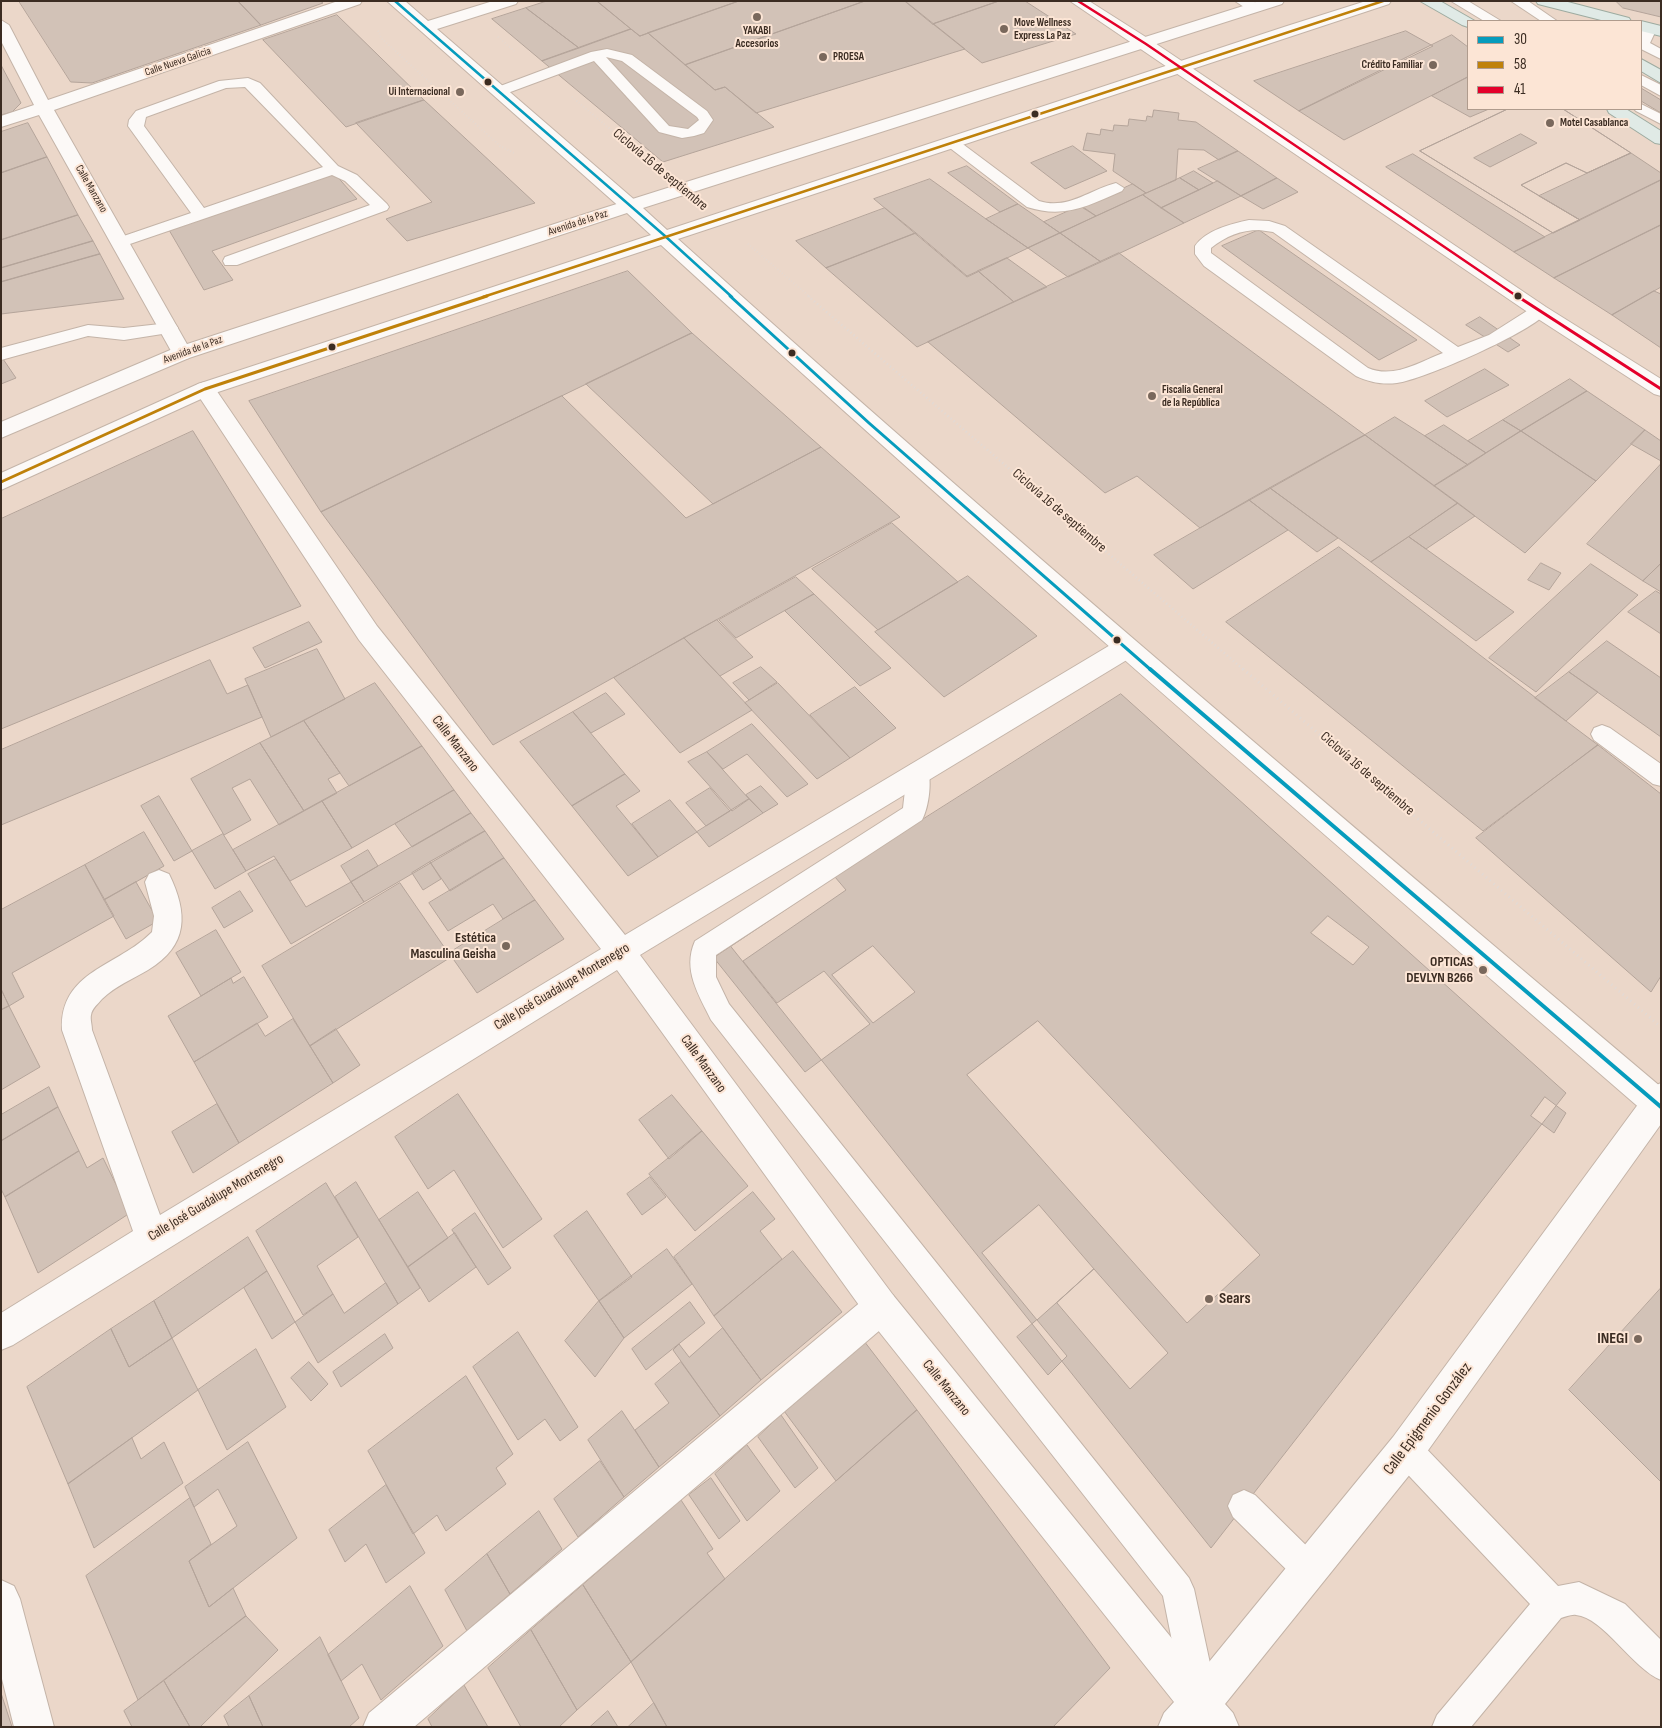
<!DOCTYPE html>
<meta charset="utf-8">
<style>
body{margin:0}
#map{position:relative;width:1662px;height:1728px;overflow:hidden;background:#ebd7c9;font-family:"Sofia Sans Condensed",sans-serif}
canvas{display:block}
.frame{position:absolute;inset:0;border:2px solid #3b2c22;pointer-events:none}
.legend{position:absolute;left:1467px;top:20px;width:175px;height:90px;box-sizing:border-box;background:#fce5d5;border:1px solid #af9b8d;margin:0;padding:6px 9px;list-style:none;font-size:15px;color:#3b2c22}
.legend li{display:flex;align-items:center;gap:10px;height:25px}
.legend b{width:25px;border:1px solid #af9b8d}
</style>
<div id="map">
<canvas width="1662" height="1728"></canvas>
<div class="frame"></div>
<ul class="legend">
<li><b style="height:6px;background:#069cbd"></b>30</li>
<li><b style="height:6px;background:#bf810a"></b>58</li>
<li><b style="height:6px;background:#e4002b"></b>41</li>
</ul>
</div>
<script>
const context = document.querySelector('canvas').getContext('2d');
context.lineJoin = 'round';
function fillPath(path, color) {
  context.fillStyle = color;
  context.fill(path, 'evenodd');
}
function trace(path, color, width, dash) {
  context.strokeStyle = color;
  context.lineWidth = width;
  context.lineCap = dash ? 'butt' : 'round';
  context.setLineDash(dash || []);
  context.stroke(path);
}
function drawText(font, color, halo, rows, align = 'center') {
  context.font = font + ' "Sofia Sans Condensed",sans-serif';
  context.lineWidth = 4;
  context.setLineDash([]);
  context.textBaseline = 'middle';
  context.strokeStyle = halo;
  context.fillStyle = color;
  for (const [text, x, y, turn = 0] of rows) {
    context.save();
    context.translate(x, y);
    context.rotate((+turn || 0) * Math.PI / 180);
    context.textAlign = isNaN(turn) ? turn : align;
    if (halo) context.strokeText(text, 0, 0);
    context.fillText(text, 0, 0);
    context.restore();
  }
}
const building = new Path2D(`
 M19 1H238L261 25 92 83 71 82Z
 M238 1H320L323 3 261 25Z
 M547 1H597L631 29 579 48 526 8Z
 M597 1H739L640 36Z
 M739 1H865L685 65 648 33Z
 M865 1H905L965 49 756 113 725 87 715 90 685 65Z
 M905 1H999L933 24Z
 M999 1H1025L1076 34 982 63 933 24Z
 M1616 1H1661V17L1623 8Z
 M526 8 579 48 542 61 492 19Z
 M337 15 424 100 346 127 263 40Z
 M631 29 640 36 648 33 715 90 725 87 774 127 663 162 542 61Z
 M1406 31 1433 46 1299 111 1254 81Z
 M1452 35 1468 47V77L1344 140 1299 111Z
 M1 65 21 103 12 112 1 115Z
 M1468 77V109H1489L1470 117 1432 96Z
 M1641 88 1661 100V113L1641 101Z
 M424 100 535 203 407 241 386 219 432 202 356 123Z
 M1508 109H1563L1631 153 1587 173 1566 163 1521 185 1580 220 1553 233 1420 151ZM1521 134 1537 143 1490 167 1474 158Z
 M1508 109H1563L1631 153 1587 173 1566 163 1521 185 1580 220 1553 233 1420 151Z
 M1154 110 1179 113 1178 120 1196 122 1238 151 1219 160 1204 150 1178 149 1176 180 1146 193 1113 171 1115 154 1083 150 1087 133 1100 135 1101 129 1113 131 1114 125 1128 126 1129 119 1146 121 1147 116 1152 117Z
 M28 123 47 157 1 173V132Z
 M1073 146 1107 171 1065 189 1031 163Z
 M1238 151 1277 178 1241 196 1198 169Z
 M1631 153 1661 173V180L1580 220 1539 196Z
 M1413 154 1545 237 1514 252 1386 167Z
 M47 157 78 215 1 240V173Z
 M967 166 1018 204 1000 212 948 173Z
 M1194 171 1213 183 1199 190 1180 178Z
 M334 173 357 199 212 251 233 280 204 290 169 230Z
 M1180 178 1199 190 1161 208 1143 195Z
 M1277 178 1298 192 1263 209 1241 196Z
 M930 179 986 219 1028 248 967 277 874 199Z
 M1661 180V225L1554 278 1514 252Z
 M1218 181 1241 196 1184 223 1161 208Z
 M1133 184 1146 193 1096 216 1083 207Z
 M1143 195 1184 223 1101 262 1060 233Z
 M1018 204 1060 233 1028 248 986 219Z
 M1080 206 1096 216 1060 233 1044 222Z
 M885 208 916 233 826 268 796 241Z
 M78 215 93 241 1 268V240Z
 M1661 225V287L1612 315 1554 278Z
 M1259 230 1417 340 1379 360 1222 246Z
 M916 233 967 276 978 271 1014 302 917 347 826 268Z
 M1060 233 1101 262 1068 277 1028 248Z
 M93 241 100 254 1 282V268Z
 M1119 253 1301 388 1365 435 1200 528 1137 476 1105 493 928 342Z
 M100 254 124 299 1 314V282Z
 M1007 258 1047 287 1014 302 978 271Z
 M628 271 692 333 321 512 249 401Z
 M1654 291 1661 294V348L1612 315Z
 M1480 317 1520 345 1508 352 1466 325Z
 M692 333 821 447 713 504 586 384Z
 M1 356 16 378 1 384Z
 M1485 369 1509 385 1447 417 1425 401Z
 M1570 379 1587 391 1521 431 1503 420Z
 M1587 391 1645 430 1596 481 1521 431Z
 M562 396 686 518 821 447 900 517 493 745 321 512Z
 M1395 417 1425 436 1468 465 1434 486 1365 435Z
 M1503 420 1521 431 1486 453 1468 441Z
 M1444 425 1486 453 1468 465 1425 436Z
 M1645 430 1661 441V461L1631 444Z
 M193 431 301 606 1 729V519Z
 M1521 431 1596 481 1525 553 1434 486Z
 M1365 435 1458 503 1371 562 1270 488Z
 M1661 464V563L1643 581 1587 544Z
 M1270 488 1338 538 1317 552 1249 500Z
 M1249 500 1288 530 1193 589 1154 555Z
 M1458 503 1475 516 1426 549 1409 537Z
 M892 523 958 582 878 630 812 569Z
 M1409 537 1426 549 1514 612 1476 641 1371 562Z
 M1339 547 1566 721 1598 745 1483 831 1226 622Z
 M1541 563 1561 573 1549 590 1528 580Z
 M1591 564 1638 595 1536 692 1489 658Z
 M1660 565H1661V592L1643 581Z
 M968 576 1037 636 944 697 875 632Z
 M796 577 814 594 736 638 719 620Z
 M1656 591 1661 594V634L1628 612Z
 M814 594 891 668 860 686 785 611Z
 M717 620 753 657 720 676 684 638Z
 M309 622 322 642 265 668 253 648Z
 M684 638 752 710 680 753 614 678Z
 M1607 641 1661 678V737L1569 672Z
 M317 649 345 699 271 737 245 679Z
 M210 660 227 694 248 685 262 717 1 825V750Z
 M761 667 777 682 749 700 733 683Z
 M1569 672 1598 692 1566 721 1535 698Z
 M375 683 422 746 349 786 304 721Z
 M778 683 850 758 817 779 745 703Z
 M855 687 896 728 850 758 810 715Z
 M606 693 625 714 591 733 573 712Z
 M1121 694 1566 1093 1211 1548 728 943Z
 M573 712 625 774 572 806 520 742Z
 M304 721 340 773 328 779 337 793 304 811 260 743Z
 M752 724 808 784 787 797 747 754 723 769 707 752Z
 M260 743 304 811 279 825 250 779 232 788 251 820 224 835 191 779Z
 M1598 745 1661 794V976L1651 992 1476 838Z
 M422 746 454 790 352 848 322 801Z
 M707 752 749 799 732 811 688 762Z
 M625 774 640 791 616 806 658 857 628 876 572 806Z
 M761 786 778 804 763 813 746 795Z
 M710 788 730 811 706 826 686 803Z
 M454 790 471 813 412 847 395 824Z
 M159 796 192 851 174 861 141 806Z
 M749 799 763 813 709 847 697 832Z
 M670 800 697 832 658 857 632 824Z
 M322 801 352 848 290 881 274 856 246 871 233 850Z
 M471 813 485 831 364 902 351 882Z
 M485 831 504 858 450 891 430 862Z
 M144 832 164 866 104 900 85 865Z
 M223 834 246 871 215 889 192 851Z
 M368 850 378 866 351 882 341 866Z
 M504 858 535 900 503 919 493 904 448 931 429 903Z
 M276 859 306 907 351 882 364 902 291 944 248 874Z
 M430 862 441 879 423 890 412 873Z
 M85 865 114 916 12 973 24 997 9 1006 1 989V910Z
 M835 877 846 890 743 961 777 1003 824 971 870 1024 805 1072 714 958Z
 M136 882 158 921 126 939 104 900Z
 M400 883 451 957 310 1046 262 966Z
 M240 891 253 911 224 928 212 908Z
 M535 900 564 939 477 993 449 953Z
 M1328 916 1369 947 1353 965 1311 933Z
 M216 930 241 972 201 996 176 953Z
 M873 946 915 992 873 1023 832 975Z
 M244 977 268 1017 194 1062 168 1016 231 978 233 983Z
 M1 989 9 1006 1 1010Z
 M9 1006 40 1067 1 1090V1010Z
 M293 1019 333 1083 239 1143 194 1062 257 1023 265 1036Z
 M1038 1021 1260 1255 1187 1323 967 1075Z
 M336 1029 360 1065 333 1083 310 1046Z
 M49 1087 58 1107 1 1141V1115Z
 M458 1094 542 1219 503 1248 454 1170 428 1189 395 1137Z
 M672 1095 702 1131 669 1159 639 1120Z
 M1545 1097 1566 1113 1554 1133 1531 1116Z
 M217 1104 239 1143 193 1173 172 1132Z
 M58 1107 79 1151 5 1197 1 1189V1141Z
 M702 1131 748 1186 695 1231 649 1174Z
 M79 1151 87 1168 103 1158 130 1213 38 1273 5 1197Z
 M650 1177 666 1197 642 1215 627 1194Z
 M356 1182 420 1288 398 1304 335 1197Z
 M326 1183 358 1237 317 1266 333 1294 303 1315 256 1231Z
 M418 1192 448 1238 408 1267 379 1220Z
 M753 1192 775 1219 760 1231 782 1259 714 1316 674 1257Z
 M1039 1205 1094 1269 1037 1320 982 1253Z
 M587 1211 632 1277 599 1301 554 1236Z
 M475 1213 511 1268 488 1285 452 1230Z
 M455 1233 476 1267 429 1302 408 1267Z
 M248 1237 267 1271 172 1338 154 1301Z
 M667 1249 692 1284 624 1338 599 1301Z
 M793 1251 842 1312 761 1380 714 1316Z
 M1094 1269 1168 1353 1130 1389 1057 1303Z
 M267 1271 295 1322 272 1339 244 1288Z
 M386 1283 398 1304 318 1363 295 1322 333 1294 344 1313Z
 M1661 1288V1482L1569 1390Z
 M154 1301 172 1338 129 1367 111 1329Z
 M599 1301 624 1338 595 1377 565 1341Z
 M690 1302 705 1323 646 1370 632 1349Z
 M1037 1320 1067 1356 1048 1375 1017 1337Z
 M723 1328 761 1380 720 1416 673 1350 679 1344 689 1357Z
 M111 1329 129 1367 172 1338 198 1390 68 1484 27 1387Z
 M518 1332 578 1427 560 1441 545 1419 518 1440 473 1367Z
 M385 1334 393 1348 341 1387 333 1372Z
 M864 1341 917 1410 836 1481 784 1411Z
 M256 1349 286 1407 227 1450 198 1390Z
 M309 1362 328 1384 311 1401 291 1378Z
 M681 1362 720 1416 659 1467 635 1430 669 1403 655 1384Z
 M466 1376 513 1454 496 1468 506 1484 446 1531 437 1515 413 1534 368 1451Z
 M917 1410 1110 1668 1053 1727H667L631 1662Z
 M622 1411 659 1467 624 1497 588 1440Z
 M781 1415 818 1468 795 1488 758 1437Z
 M132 1438 141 1459 164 1442 183 1483 94 1548 68 1484Z
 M248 1442 297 1538 209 1607 189 1561 237 1526 218 1489 194 1507 185 1487Z
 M747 1445 780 1491 747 1521 715 1474Z
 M600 1461 624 1497 578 1537 554 1499Z
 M711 1478 740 1521 719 1539 689 1495Z
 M386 1485 425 1553 386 1583 366 1544 345 1562 329 1530Z
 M190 1498 211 1544 189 1561 209 1607 233 1588 246 1616 138 1700 86 1576Z
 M681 1500 713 1549 707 1553 725 1579 631 1662 583 1585Z
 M539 1511 562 1549 510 1594 487 1554Z
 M487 1554 510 1594 467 1631 445 1590Z
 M583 1585 631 1662 577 1710 531 1630Z
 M410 1586 443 1646 381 1700 362 1664 341 1681 328 1655Z
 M246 1616 278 1650 200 1727H190L164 1681Z
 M531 1630 577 1710 559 1727H521L488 1668Z
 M320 1637 359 1718 349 1727H263L249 1696Z
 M164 1681 190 1727H132L124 1711Z
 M464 1685 488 1727H432L428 1719Z
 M1 1693 12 1727H1Z
 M249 1696 263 1727H229L224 1716Z
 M654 1703 667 1727H628Z
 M608 1711 618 1727H590Z`);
fillPath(building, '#d2c2b7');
trace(building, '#b4a49a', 1);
const service = new Path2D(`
 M1235 1H1253L1262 8 1260 11H1250Z
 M1451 1H1468L1501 21H1484Z
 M1511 1H1528L1557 21H1541Z
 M1650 24 1657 28 1650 43 1661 49V59L1641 49V33L1645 25Z
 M607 49 632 55 707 111 713 120 704 133 694 136 682 138 659 132 594 61 505 94H495L493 91 495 88 591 52ZM606 57 622 61 697 117 699 120 688 129 669 126Z
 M1641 75 1661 85V96L1641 85Z
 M248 78 260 83 338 166 357 175 387 204 389 207 387 210 237 265H225L223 261 225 257 370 205 345 181 332 175 127 245H115L113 242 115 239 191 213 128 126 129 120 136 111 219 81ZM245 87 323 167 204 208 144 126 146 117 226 88Z
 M1641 104 1661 114V124L1636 111 1634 109H1641Z
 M951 137 956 139 1039 201C1068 210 1089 190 1116 183L1124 188 1122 191C1088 206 1064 219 1027 207L946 145 943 142 946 139Z
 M1249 220 1269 221 1285 226 1458 347 1489 335 1533 307H1545L1548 311C1535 331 1422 380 1397 383 1382 385 1369 382 1356 376L1204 266 1195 254V246C1206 230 1231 224 1249 220ZM1259 230 1273 232 1443 353C1419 362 1394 379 1368 368L1211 253V248C1226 236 1241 230 1259 230Z
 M169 323 175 324 178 328 175 332 124 340 88 336 1 360V348L88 325 124 328Z
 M1602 725 1610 728 1661 764V786L1653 784 1594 740 1591 734 1594 728Z
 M918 763 926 765C933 778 929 807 922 820L716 955V977L729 1004 1189 1578 1194 1589 1217 1696 1212 1708 1200 1713 1188 1708 1183 1696 1163 1596 711 1020C699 995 682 970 695 941L903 808 907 772 910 765Z
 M1406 1435 1417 1439 1558 1586 1579 1582 1625 1604 1661 1640V1680C1633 1669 1603 1617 1576 1615 1572 1614 1565 1617 1561 1618L1471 1727H1432L1437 1715 1530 1604 1395 1461 1391 1450 1395 1439Z
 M1244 1490 1255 1495 1320 1559 1325 1570 1320 1581 1309 1586 1298 1581 1233 1517 1228 1506 1233 1495Z`);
const pedestrian = new Path2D(`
 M881 1290 893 1295 898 1307 893 1319 414 1727H363L369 1713 869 1295Z`);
const minor = new Path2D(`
 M338 1H362L360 4 54 110 192 353 189 358 182 360 175 358 39 115 1 127V116L34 105 1 41V20L9 25 48 100Z
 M387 1H405L428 21 493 1H518L516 4 437 29 637 202 639 206 637 210H623Z
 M1070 1H1089L1152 41 1546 307 1661 379V396L1654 394 1532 315Z
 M205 382 212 384 377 626 625 935 1117 641 1126 639 1135 641 1138 648 1135 655 640 955 893 1295 1200 1673 1393 1437 1650 1088 1661 1083V1124L1419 1463 1225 1704 1233 1713 1239 1727H1158L1164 1713 1174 1702 869 1319 617 970 13 1345 1 1350V1313L133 1231 62 1030C59 971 119 966 152 932L154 916 145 882 149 874 159 870 169 874C188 913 189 945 148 970 133 979 115 986 102 999 98 1004 92 1008 91 1015 90 1019 92 1025 92 1030L160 1215 601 949 359 640 194 389 198 384Z
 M1 1580 14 1586 20 1599 54 1727H14L1 1675Z`);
const tertiary = new Path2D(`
 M1259 1H1284L1282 4 643 208 667 230 1287 26 1366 1H1391L1389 4 678 239C1000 529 1330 807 1661 1087V1122L1650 1117C1318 829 985 542 661 245L212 394 1 490V473L198 384 651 235 627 213 189 358 1 438V422L175 348 585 214Z`);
const primary = new Path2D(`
 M1420 1H1440L1475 21H1468V27L1462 25Z
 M1536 1H1564L1629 18 1631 21H1605L1538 4Z
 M1641 21 1661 26V36L1641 31Z
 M1641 59 1661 70V83L1641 71Z
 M1607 109H1626L1661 131V144L1655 143 1609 113Z`);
trace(service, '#c4b4a8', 2);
trace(pedestrian, '#c4b4a8', 2);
trace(minor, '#c4b4a8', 2);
trace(tertiary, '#c4b4a8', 2);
trace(primary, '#9daba0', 2);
trace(new Path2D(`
 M378 31 381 38 500 146 514 153
 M498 37 514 51
 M572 97 634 149
 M641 154 654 165
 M748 244 810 297`), '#e1dad6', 2, [0.5, 2.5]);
trace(new Path2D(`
 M808 296 1244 670`), '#e1dad6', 2.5, [1, 3]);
trace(new Path2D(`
 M1243 669 1661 1027`), '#e1dad6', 3, [1, 4]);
fillPath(service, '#fcf9f7');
fillPath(pedestrian, '#fcf9f7');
fillPath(minor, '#fcf9f7');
fillPath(tertiary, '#fcf9f7');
fillPath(primary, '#e0eae6');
trace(new Path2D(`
 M395 1 665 236 732 297`), '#069cbd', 2.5);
trace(new Path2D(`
 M730 296 869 423 1151 670`), '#069cbd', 3);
trace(new Path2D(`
 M1150 669 1661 1107`), '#069cbd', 4);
trace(new Path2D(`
 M483 297 1383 1`), '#bf810a', 2.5);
trace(new Path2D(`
 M1 482 205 389 487 296`), '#bf810a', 3);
trace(new Path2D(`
 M1078 1 1146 44 1518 297`), '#e4002b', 2.5);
trace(new Path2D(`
 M1517 296 1661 389`), '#e4002b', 3);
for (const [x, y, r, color] of [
 [757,17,5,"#79685c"],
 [1004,29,5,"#79685c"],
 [823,57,5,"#79685c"],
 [1433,65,5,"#79685c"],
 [488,82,4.5,"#3b2c22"],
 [460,92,5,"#79685c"],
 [1035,114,4.5,"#3b2c22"],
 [1550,123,5,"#79685c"],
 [1518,296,4.5,"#3b2c22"],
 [332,347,4.5,"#3b2c22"],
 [792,353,4.5,"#3b2c22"],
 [1152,396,5,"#79685c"],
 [1117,640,4.5,"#3b2c22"],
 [506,946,5,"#79685c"],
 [1483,970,5,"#79685c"],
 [1209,1299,5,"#79685c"],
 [1638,1339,5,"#79685c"]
]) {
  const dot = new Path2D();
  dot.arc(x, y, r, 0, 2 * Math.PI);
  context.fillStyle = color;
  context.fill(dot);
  trace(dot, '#fce5d5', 2);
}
drawText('bold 11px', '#3b2c22', '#fce5d5', [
 ["Move Wellness",1014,23],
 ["Express La Paz",1014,36],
 ["YAKABI",757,31,"center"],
 ["Accesorios",757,44,"center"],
 ["PROESA",833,57],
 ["Crédito Familiar",1423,65,"right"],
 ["Ui Internacional",450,92,"right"],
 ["Motel Casablanca",1560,123],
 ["Fiscalía General",1162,390],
 ["de la República",1162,403]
], 'left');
drawText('11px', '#3b2c22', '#fce5d5', [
 ["Calle Nueva Galicia",178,62,-19],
 ["Calle Manzano",91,189,60],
 ["Avenida de la Paz",578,223,-18],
 ["Avenida de la Paz",193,350,-20]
]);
drawText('14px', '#3b2c22', '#fce5d5', [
 ["Ciclovía 16 de septiembre",660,170,40],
 ["Ciclovía 16 de septiembre",1059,511,41],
 ["Calle Manzano",455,744,52],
 ["Ciclovía 16 de septiembre",1367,774,41],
 ["Calle José Guadalupe Montenegro",562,987,-31],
 ["Calle Manzano",703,1064,54],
 ["Calle José Guadalupe Montenegro",216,1198,-31],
 ["Calle Manzano",946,1388,51]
]);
drawText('bold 14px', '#3b2c22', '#fce5d5', [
 ["Estética",496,938],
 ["Masculina Geisha",496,954],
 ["OPTICAS",1473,962],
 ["DEVLYN B266",1473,978]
], 'right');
drawText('bold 16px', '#3b2c22', '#fce5d5', [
 ["Sears",1219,1299],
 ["INEGI",1628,1339,"right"]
], 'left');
drawText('16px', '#3b2c22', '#fce5d5', [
 ["Calle Epigmenio González",1428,1419,-53]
]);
</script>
